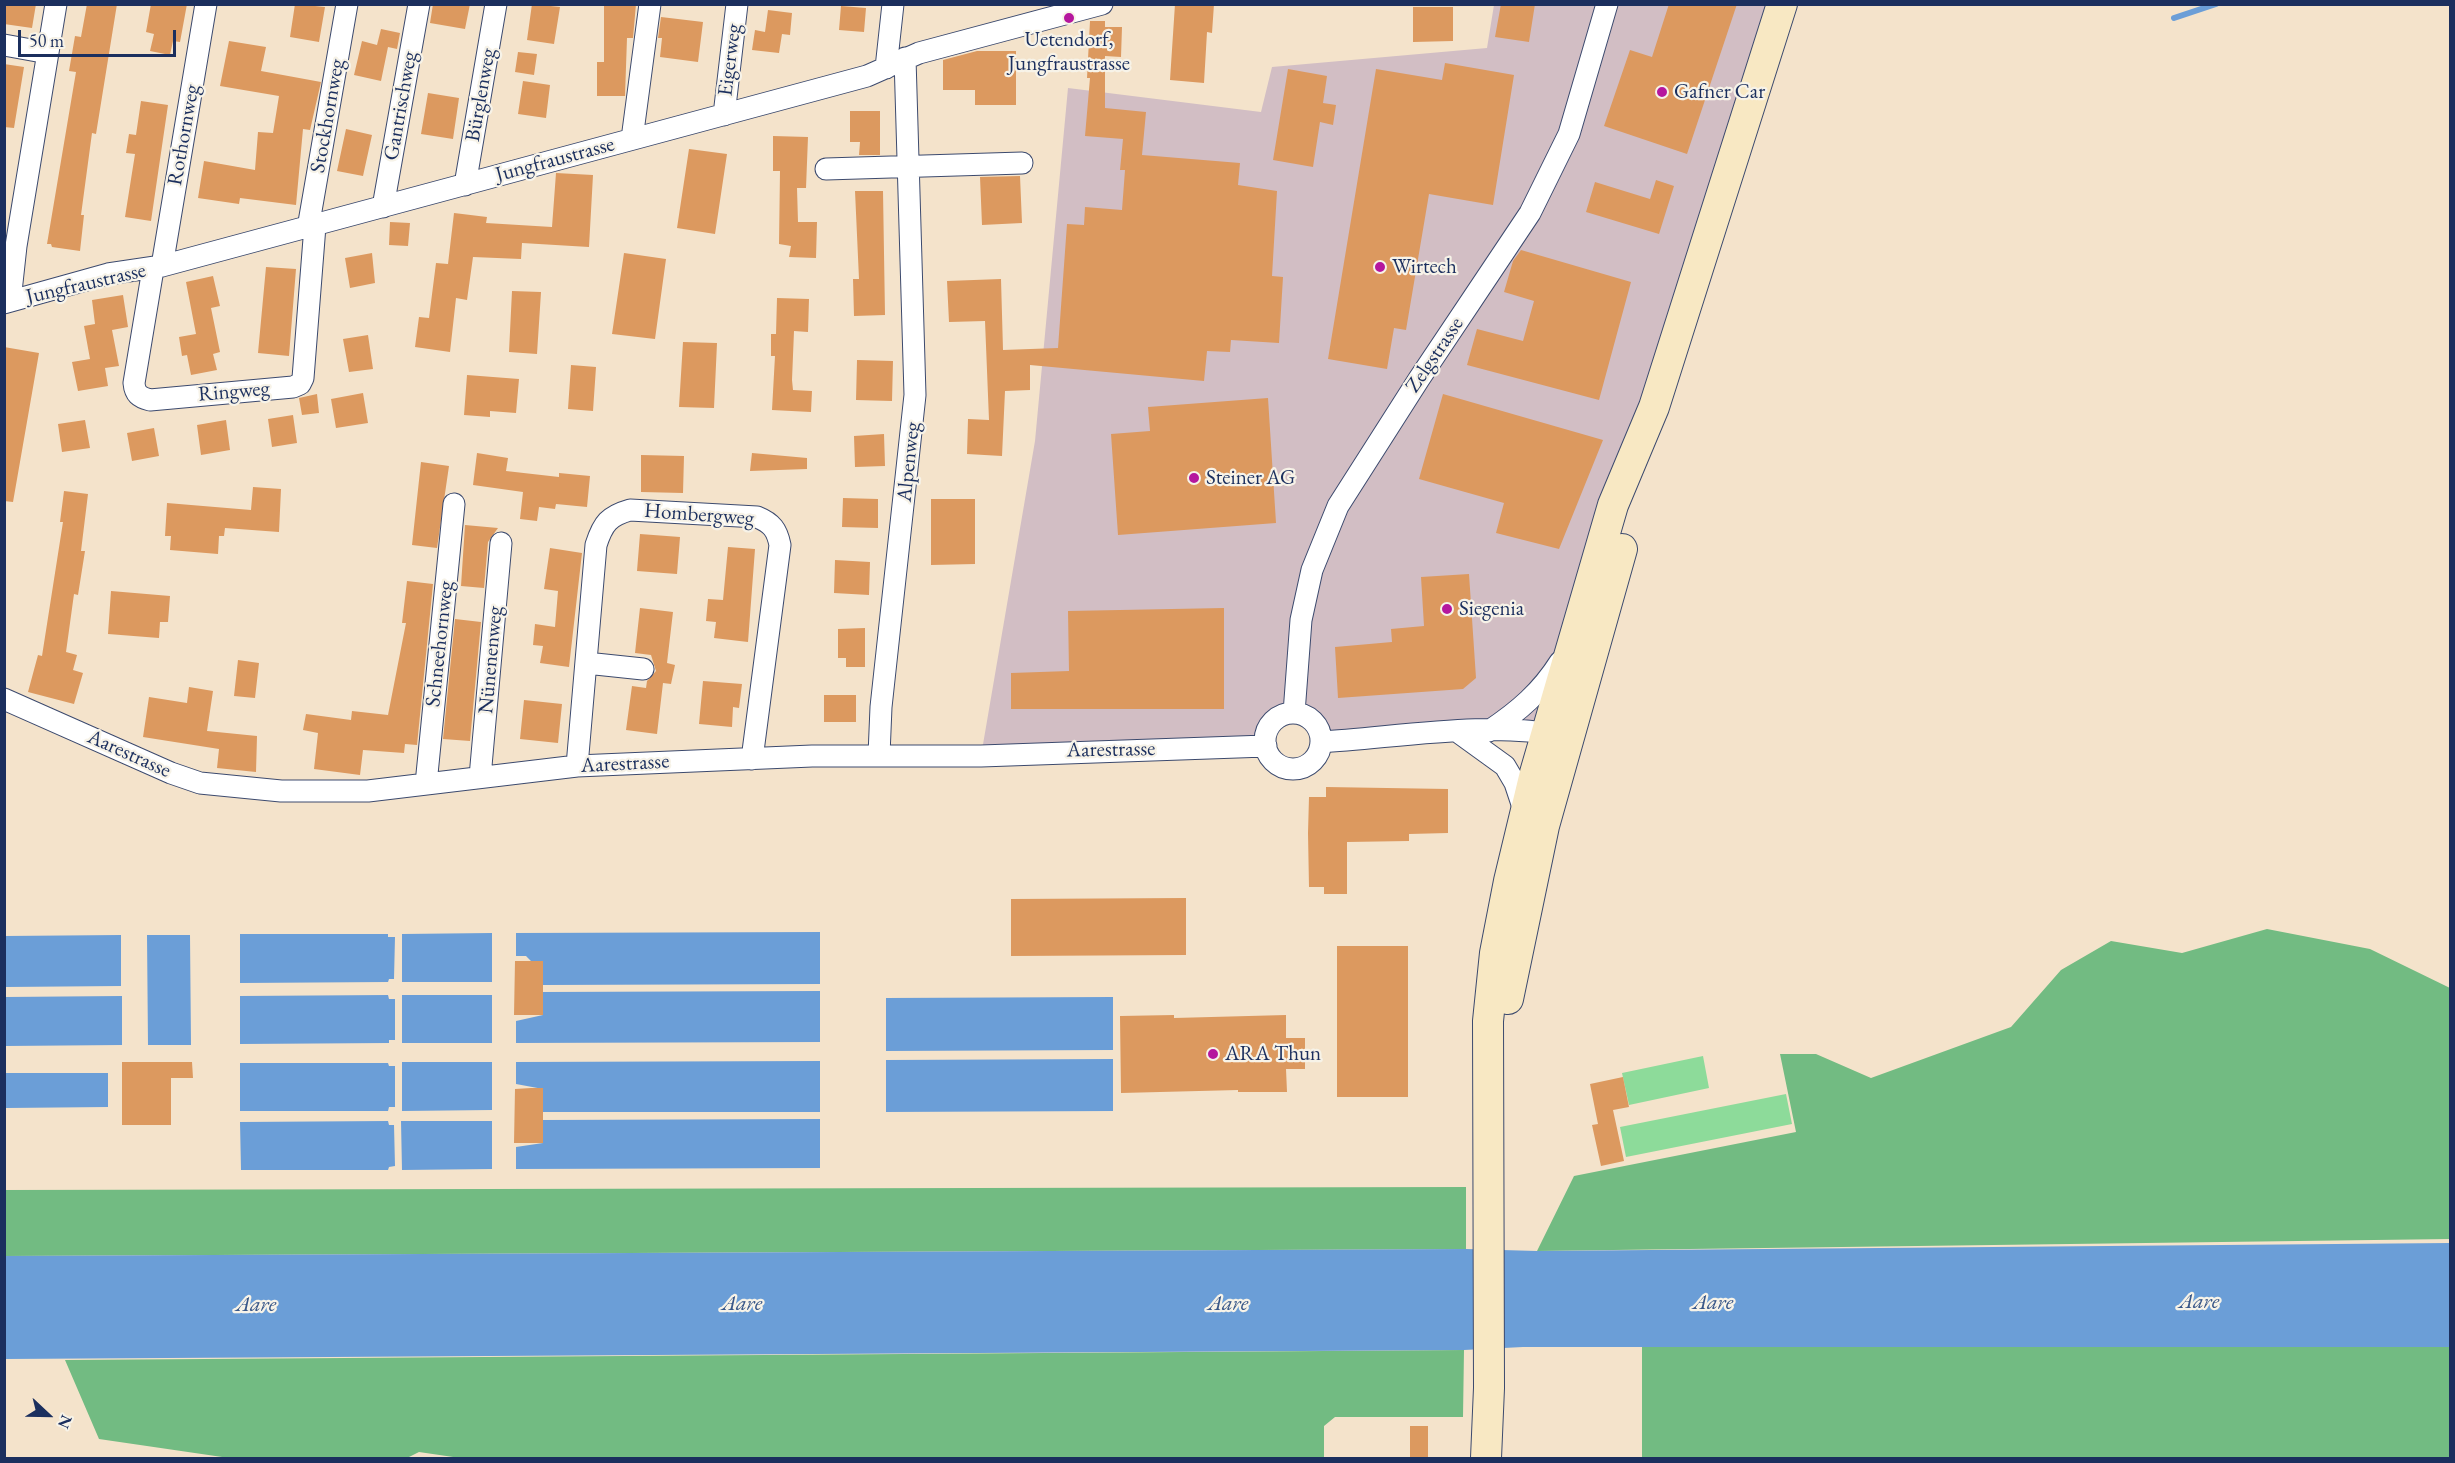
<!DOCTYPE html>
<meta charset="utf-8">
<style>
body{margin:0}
#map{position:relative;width:2455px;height:1463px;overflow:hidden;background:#f4e3cb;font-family:"EB Garamond",serif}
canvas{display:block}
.frame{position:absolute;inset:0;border:6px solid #1b2f5e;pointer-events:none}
.north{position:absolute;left:18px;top:1385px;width:60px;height:60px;-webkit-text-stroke:4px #f7f3e8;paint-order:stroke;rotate:112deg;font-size:16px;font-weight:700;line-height:24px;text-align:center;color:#1b2f5e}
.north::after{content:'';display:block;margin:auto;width:21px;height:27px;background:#1b2f5e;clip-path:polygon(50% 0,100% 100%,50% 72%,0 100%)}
.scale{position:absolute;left:18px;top:30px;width:158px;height:27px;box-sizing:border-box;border:3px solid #1b2f5e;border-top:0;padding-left:8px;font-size:18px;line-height:21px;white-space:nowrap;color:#1b2f5e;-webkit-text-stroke:4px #f7f3e8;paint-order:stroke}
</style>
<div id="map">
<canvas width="2455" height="1463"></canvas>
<div class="frame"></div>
<div class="north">N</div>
<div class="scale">50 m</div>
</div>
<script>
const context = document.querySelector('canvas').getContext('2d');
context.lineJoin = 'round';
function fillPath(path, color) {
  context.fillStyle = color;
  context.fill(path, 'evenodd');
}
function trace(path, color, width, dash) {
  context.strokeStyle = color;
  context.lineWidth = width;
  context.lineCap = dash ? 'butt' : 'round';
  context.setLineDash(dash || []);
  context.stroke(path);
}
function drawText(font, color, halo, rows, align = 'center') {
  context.font = font + ' "EB Garamond",serif';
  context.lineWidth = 4.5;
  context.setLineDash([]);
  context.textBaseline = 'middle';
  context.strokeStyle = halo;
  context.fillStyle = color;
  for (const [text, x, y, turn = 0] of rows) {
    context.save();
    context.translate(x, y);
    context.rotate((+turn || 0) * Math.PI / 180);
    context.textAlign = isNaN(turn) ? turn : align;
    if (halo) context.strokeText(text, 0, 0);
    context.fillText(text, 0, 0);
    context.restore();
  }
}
fillPath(new Path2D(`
 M1494 5H1782L1547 733 1321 742 1315 724 1294 713 1284 714 1269 726 1266 746 981 756 1035 441 1068 88 1261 112 1272 67 1487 48Z`), '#d2bec4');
fillPath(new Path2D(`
 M1703 1056 1709 1088 1629 1105 1622 1073Z
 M1786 1094 1792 1124 1626 1157 1620 1127Z`), '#8ddb9a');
fillPath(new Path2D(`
 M2267 929 2370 949 2450 988V1239L1537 1251 1574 1176 1796 1132 1780 1054H1816L1871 1078 2011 1027 2061 970 2111 941 2182 953Z
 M1466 1187V1249L5 1256 4 1190Z
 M1642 1347H2450V1458H1642Z
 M1464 1350 1463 1417H1335L1324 1426V1458H460L419 1452 407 1458H229L99 1439 65 1360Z`), '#72bb82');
fillPath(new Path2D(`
 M820 932V984L543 985V961H531L526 956H516V933Z
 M492 933V982H402V934Z
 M240 934H388V937H395L394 979H389L388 982 240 983Z
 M121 935V986L5 987V936Z
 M147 935H190L191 1045H148Z
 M820 991V1042L516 1043V1021L543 1015V992Z
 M388 995 389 999H395V1040H389V1043L240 1044V996Z
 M402 995H492V1043H402Z
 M122 996V1045L5 1046V997Z
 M1113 997V1050L886 1051V998Z
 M1113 1059V1111L886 1112V1060Z
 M820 1061V1112H543V1089L516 1084V1062Z
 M402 1062H492V1110L402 1111Z
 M240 1063H388L389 1066H395V1107H389L388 1111H240Z
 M5 1073H108V1107L6 1108Z
 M820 1119V1168L516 1169V1147L543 1143V1120Z
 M388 1121 389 1125H394L395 1166 389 1167 388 1170H241L240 1122Z
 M401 1121H492V1169L402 1170Z
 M2450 1243V1347H1523L1464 1350 5 1359 4 1256 1466 1249 1537 1251Z`), '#6b9ed7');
trace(new Path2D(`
 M2174 18 2216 4`), '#6b9ed7', 6);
fillPath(new Path2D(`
 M4 4H36L32 28 4 24Z
 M87 4H117L96 134 92 133 81 215H84L80 251 52 247 51 244H47L76 72 69 71 75 36 81 37Z
 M151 4H187L180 42 173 41 170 55 150 51 154 34 146 32Z
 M295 4 325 7 319 42 290 37Z
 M433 4H470L465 29 430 23Z
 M532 4 560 7 554 44 527 40Z
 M604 4H636L633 38H627L625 96H597V62H604Z
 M1175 4H1214L1212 33 1207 32 1204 83 1170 80Z
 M1501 4H1535L1529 42 1495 37Z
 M1669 4H1737L1687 154 1604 126 1630 50 1652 57Z
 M841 6 866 8 864 32 839 30Z
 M1413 7H1453V41L1413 42Z
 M768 10 792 13 790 35 782 34 779 53 752 50 755 30 765 32Z
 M661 17 703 22 698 62 660 57 662 38H658Z
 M1090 21H1105V27H1122L1121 57 1105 56V108L1146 112 1142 155 1240 163 1238 185 1277 191 1272 276 1283 277 1279 343 1231 340 1230 352 1207 351 1204 381 1030 365V390L1005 391 1002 456 967 454 968 419 989 420 985 321 949 322 947 281 1001 279 1003 350 1058 348 1067 224 1084 225 1085 207 1122 210 1125 170H1120L1123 139 1085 136 1090 78H1087Z
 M381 29 400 33 397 49 388 47 381 81 354 75 362 41 377 45Z
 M229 41 266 47 261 71 321 82 310 130 303 129 296 205 240 198 239 204 198 198 204 161 255 170 258 132 273 133 279 96 220 86Z
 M977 51H1016V105H975V90H943V60Z
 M518 52 537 54 534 75 515 72Z
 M1445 63 1514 75 1493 205 1429 194 1406 330 1394 328 1387 369 1328 359 1376 69 1442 80Z
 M4 64 24 67 14 128 4 127Z
 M1288 69 1327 76 1323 103 1336 105 1333 125 1320 122 1313 167 1273 160Z
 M523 81 550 85 546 118 518 114Z
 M428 93 459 98 453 139 421 134Z
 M141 101 168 105 151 221 125 217 135 154 126 153 129 134 136 135Z
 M850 111H880V155H859L860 142H850Z
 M346 129 372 135 363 176 337 171Z
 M773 136 808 137 806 188H797L798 222H817L816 258 789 257 791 246 779 244 780 171H773Z
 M689 149 727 154 715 234 677 228Z
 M556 173 593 175 589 247 522 243 521 259 473 257 467 300 456 298 450 352 415 347 419 317 429 318 436 263 448 264 454 213 487 217 486 223 552 227Z
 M1020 176 1022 223 982 225 980 177Z
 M1656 180 1674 186 1659 234 1586 212 1595 182 1650 199Z
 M855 191H883L885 315 854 316 853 279H859Z
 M390 222 410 223 408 246 389 245Z
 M1521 250 1631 282 1599 400 1467 365 1477 329 1523 341 1534 301 1504 292 1513 261Z
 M372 253 375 283 350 288 345 258Z
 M624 253 666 259 655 339 612 334Z
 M266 267 296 269 289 356 258 353Z
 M213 276 220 306 211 308 220 352 213 354 217 370 191 375 187 355 182 356 179 337 196 334 186 282Z
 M512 291 541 292 537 354 509 352Z
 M123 295 128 327 112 330 119 366 105 368 108 386 78 391 72 362 90 359 84 326 95 324 92 300Z
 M777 298 809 299 808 332 794 331 792 380 793 390 812 391 811 412 772 410 775 356H771V334H776Z
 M368 335 373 369 349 372 343 339Z
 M683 342 717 343 714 408 679 407Z
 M4 347 39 353 13 502 4 501Z
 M857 360 893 361 892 401 856 400Z
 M571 365 596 367 593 411 568 409Z
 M467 375 519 379 516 413 490 411V417L464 415Z
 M363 393 368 423 336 428 331 399Z
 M317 394 319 413 302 415 299 398Z
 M1443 394 1603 440 1559 549 1496 533 1504 503 1419 479Z
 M1268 398 1276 523 1118 535 1111 434 1150 431 1148 407Z
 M293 415 297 443 272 447 268 419Z
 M85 420 90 448 62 452 58 424Z
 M226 420 230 450 201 455 197 425Z
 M154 428 159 456 132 461 127 433Z
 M884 434 885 466 855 467 854 436Z
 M477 453 508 458 506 471 559 477V473L590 476 587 507 556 504 555 509 539 507 537 521 520 519 523 492 473 485Z
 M752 453 807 458V469L750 471Z
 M641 455 684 456 683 493 641 492Z
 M421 462 449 466 437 548 412 545Z
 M253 487 281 489 279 532 225 528 224 536H219L218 554 170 550 171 536H165L167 503 251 510Z
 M64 491 88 494 81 551H85L78 595 74 594 66 652 77 655 73 670 83 673 74 704 28 692 38 655 42 656 63 522H60Z
 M843 498 878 499V528L842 527Z
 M931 499H975V564L931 565Z
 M465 525 498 528 488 542 484 588 461 586Z
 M640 534 680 537 677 574 637 571Z
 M728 547 755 549 748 642 714 638 716 622 706 621 708 599 723 600Z
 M550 548 582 553 569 667 540 663 543 646 533 645 535 624 555 627 558 591 544 589Z
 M835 560 870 562 869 595 834 593Z
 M1469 574 1476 678 1463 689 1338 698 1335 647 1392 642 1391 629 1424 626 1421 577Z
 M407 581 433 584 417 745 405 744 404 753 363 750 360 775 314 769 318 733 303 730 306 714 351 720 352 711 388 715 406 623H402Z
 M111 591 170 596 168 622H160L159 638 108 634Z
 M640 608 673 612 667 663 675 665 671 684 663 683 657 734 626 730 632 686 646 688 647 681 656 671 651 655 635 653Z
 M1224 608V709H1011V673L1069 671 1068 611Z
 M455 619 481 622 470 741 443 739Z
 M865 628V667H846V658H838V629Z
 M238 660 259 663 255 698 234 696Z
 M703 681 742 684 739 708 733 707 732 727 699 724Z
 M189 687 213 691 207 731 257 736 256 772 217 768 219 749 143 737 149 697 187 703Z
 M824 695H856V722H824Z
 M524 700 562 704 558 743 520 739Z
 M1326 787 1448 789V833L1409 834V841L1347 842V894H1324V887H1309L1308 833 1309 797H1326Z
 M1186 898V955L1011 956V899Z
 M1337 946H1408V1097H1337Z
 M515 961H543V1015H514Z
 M1174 1015V1018L1286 1015V1038H1305V1069H1286L1287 1092H1238V1090L1121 1093 1120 1016Z
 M122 1062H192L193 1078H171V1125H122Z
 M1623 1077 1629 1107 1613 1110 1624 1161 1601 1166 1592 1125 1598 1124 1590 1084Z
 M531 1088H543V1143H514L515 1089Z
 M1410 1426H1428V1458H1410Z`), '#dc995f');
const street = new Path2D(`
 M4 45 48 53
 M886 68 893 4
 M724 115 737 4
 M632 139 650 4
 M826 169 1022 163
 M465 185 496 4
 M383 207 419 4
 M308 228 347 4
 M162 266 206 4
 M153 269 134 383C135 394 139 397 150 400L293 387 300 384 303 378 315 226
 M10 301 16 246 56 4
 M4 303 108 274 162 266 867 76 919 53 1102 4
 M586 663 643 669
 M4 699 171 773 200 783 281 791H368L577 766 812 756H981L1266 746
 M1294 713 1301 620 1312 570 1338 506 1419 379 1530 213 1569 134 1607 4
 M1265 741a28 28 0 1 1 56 0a28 28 0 1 1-56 0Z
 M1489 731C1519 711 1541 692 1560 662
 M1458 732 1505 766 1515 783 1525 813
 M1321 742C1393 738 1491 720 1560 736
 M879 755 881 707 915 395 905 58
 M577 766 596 545C603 523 609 516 630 510L757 517C772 523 777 530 780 545L752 759
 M480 777 501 543
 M426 784 454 504`);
const secondary = new Path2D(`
 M1508 999 1544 826 1622 549
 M1486 1458 1489 1388 1488 1021 1495 953 1509 881 1535 773 1613 505 1654 407 1782 4`);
trace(street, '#3c4a6e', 23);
trace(secondary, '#3c4a6e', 32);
trace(street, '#fff', 21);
trace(secondary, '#f8e8c3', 30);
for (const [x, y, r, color] of [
 [1069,18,6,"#b5179e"],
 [1662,92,6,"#b5179e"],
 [1380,267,6,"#b5179e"],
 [1194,478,6,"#b5179e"],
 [1447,609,6,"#b5179e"],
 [1213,1054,6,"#b5179e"]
]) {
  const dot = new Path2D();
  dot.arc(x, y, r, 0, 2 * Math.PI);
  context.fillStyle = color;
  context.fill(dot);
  trace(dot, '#f7f3e8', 2);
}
drawText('21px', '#1b2f5e', '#f7f3e8', [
 ["Uetendorf,",1069,40,"center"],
 ["Jungfraustrasse",1069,64,"center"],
 ["Gafner Car",1674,92],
 ["Wirtech",1392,267],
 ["Steiner AG",1206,478],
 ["Siegenia",1459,609],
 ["ARA Thun",1225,1054]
], 'left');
drawText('21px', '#1b2f5e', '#f7f3e8', [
 ["Eigerweg",730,60,-83],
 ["Bürglenweg",481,95,-80],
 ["Gantrischweg",401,106,-80],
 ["Stockhornweg",328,116,-80],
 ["Rothornweg",184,135,-80],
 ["Jungfraustrasse",555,160,-15],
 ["Jungfraustrasse",86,284,-13],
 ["Zelgstrasse",1435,355,-56],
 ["Ringweg",234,392,-5],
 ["Alpenweg",909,462,-84],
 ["Hombergweg",699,515,4],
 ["Schneehornweg",440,644,-84],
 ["Nünenenweg",491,660,-85],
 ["Aarestrasse",1111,750,-1],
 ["Aarestrasse",129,754,24],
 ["Aarestrasse",625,764,-3]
]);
drawText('italic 22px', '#375688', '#f7f3e8', [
 ["Aare",2199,1302],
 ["Aare",1713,1303],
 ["Aare",742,1304],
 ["Aare",1228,1304],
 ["Aare",256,1305]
]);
</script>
